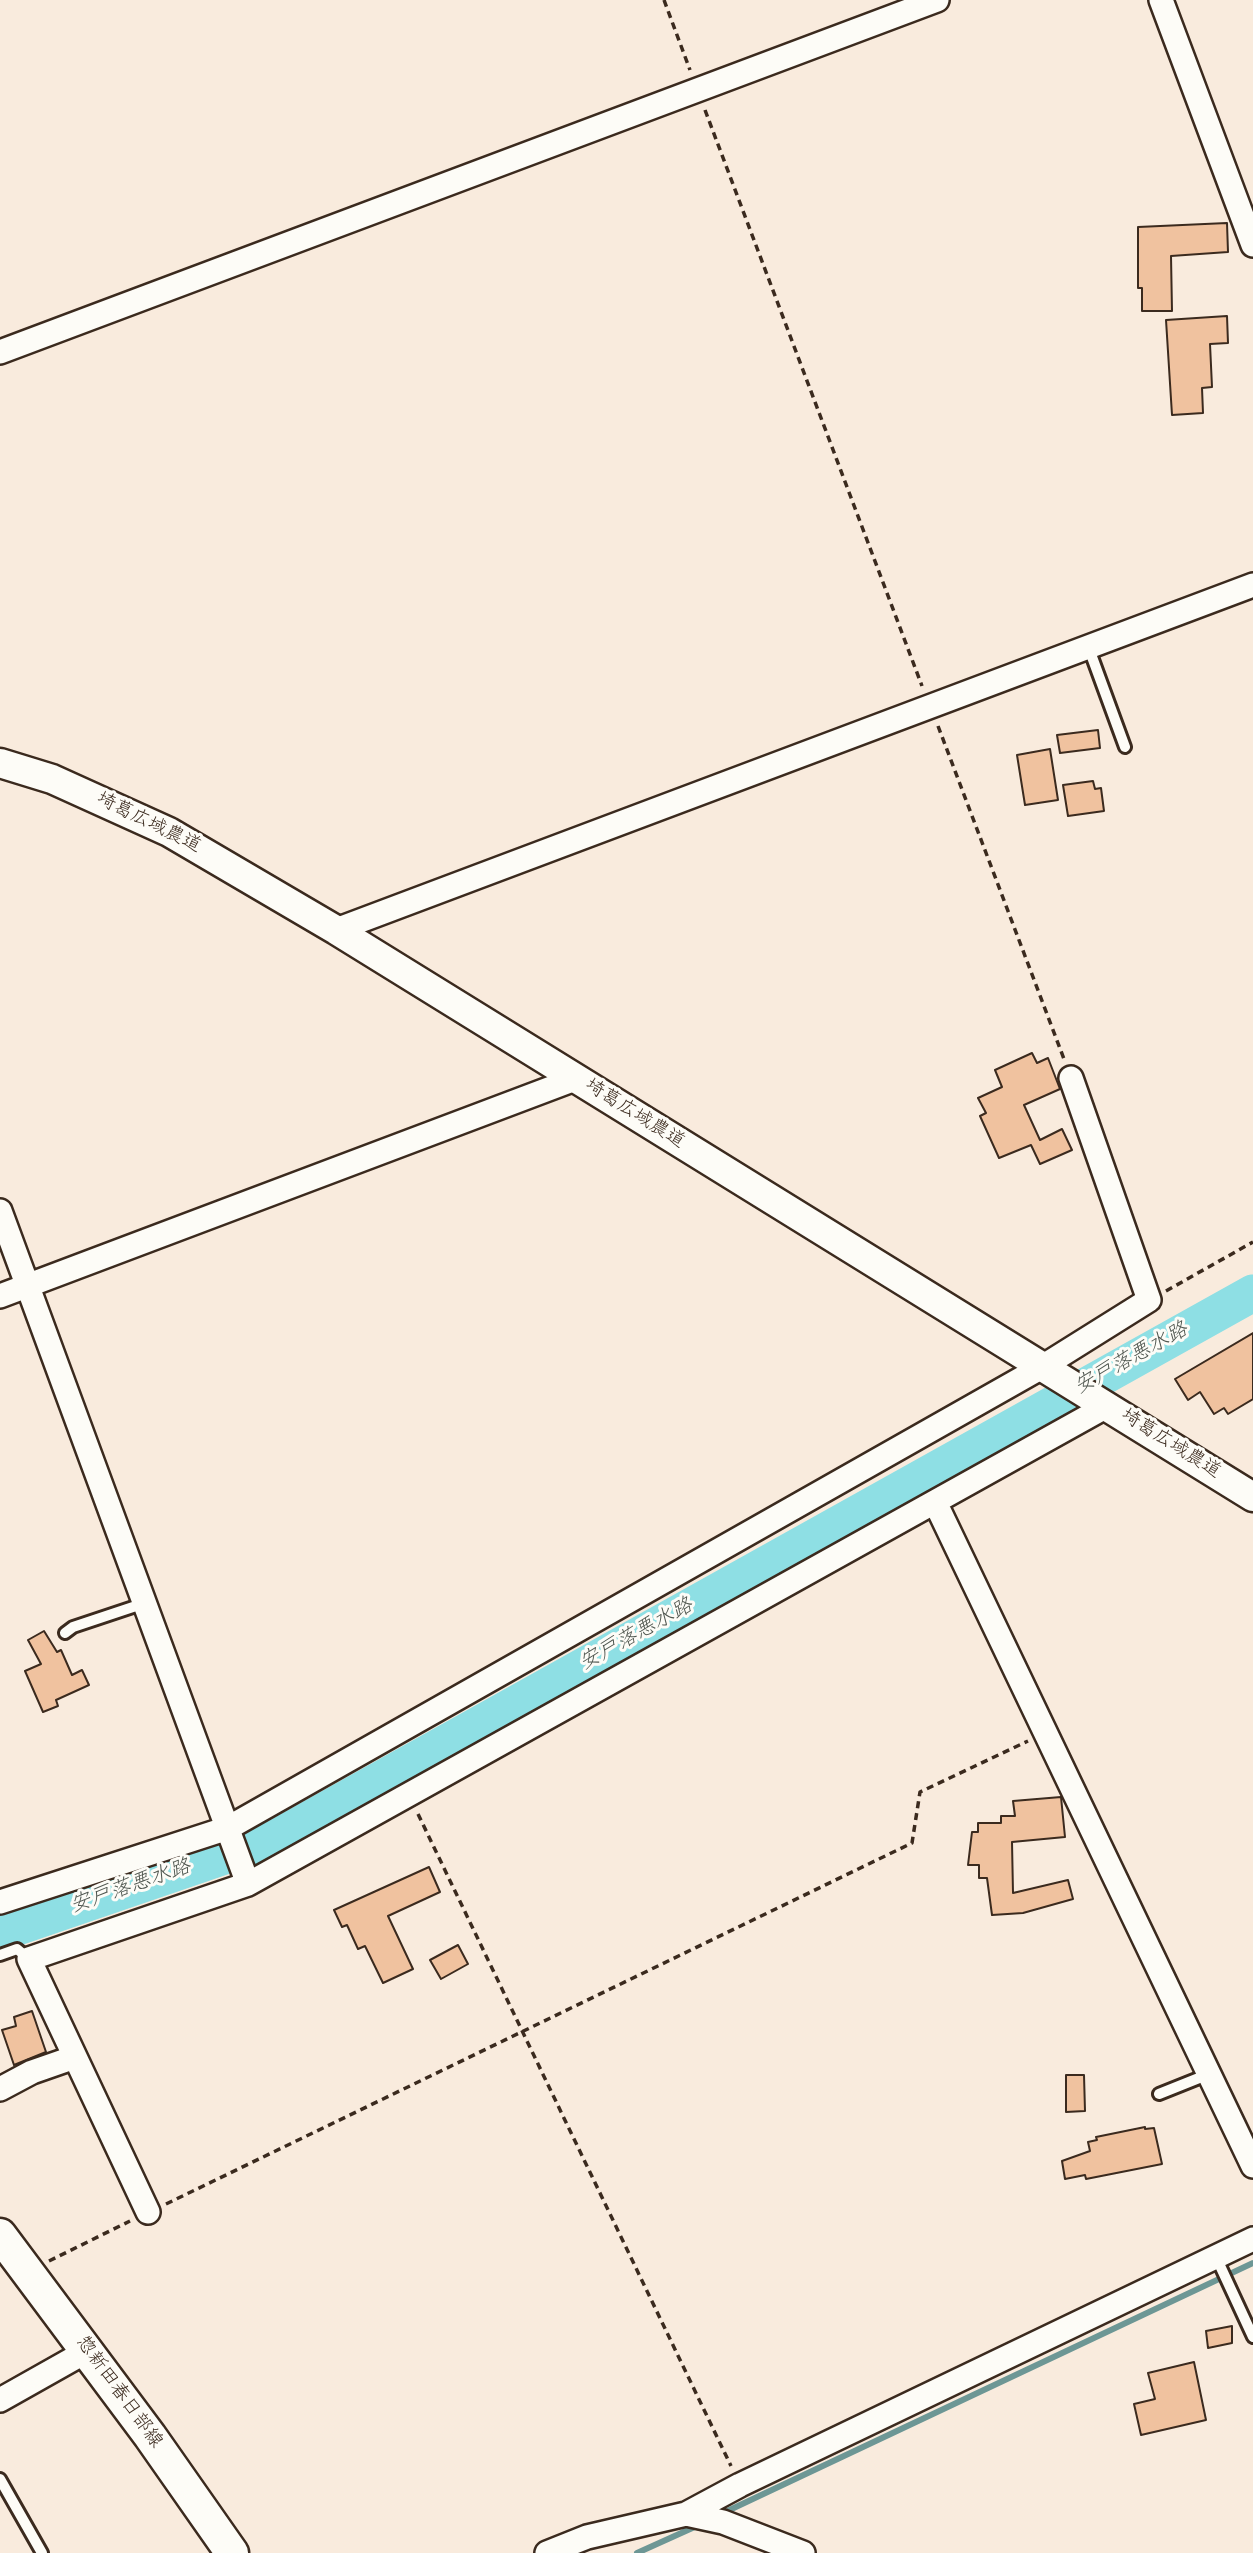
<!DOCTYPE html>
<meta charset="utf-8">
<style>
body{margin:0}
canvas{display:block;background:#f9ebdd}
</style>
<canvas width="1253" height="2553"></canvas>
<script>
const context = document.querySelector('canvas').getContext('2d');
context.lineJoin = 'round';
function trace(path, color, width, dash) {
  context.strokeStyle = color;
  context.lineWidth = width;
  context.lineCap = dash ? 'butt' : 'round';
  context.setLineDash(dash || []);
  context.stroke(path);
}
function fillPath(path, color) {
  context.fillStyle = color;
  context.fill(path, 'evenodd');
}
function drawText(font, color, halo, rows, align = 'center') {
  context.font = font + ' Kalam,"Klee One",sans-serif';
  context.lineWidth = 6;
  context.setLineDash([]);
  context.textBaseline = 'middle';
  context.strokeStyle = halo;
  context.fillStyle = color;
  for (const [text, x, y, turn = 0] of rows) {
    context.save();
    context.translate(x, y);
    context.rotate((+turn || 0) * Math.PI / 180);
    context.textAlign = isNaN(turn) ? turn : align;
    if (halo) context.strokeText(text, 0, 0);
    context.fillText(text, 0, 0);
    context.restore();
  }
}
trace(new Path2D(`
 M721 2514 1253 2263
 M637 2553 699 2525`), '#6d9795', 6);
trace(new Path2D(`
 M0 1933 274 1839 1253 1293`), '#8edfe4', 37);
const building = new Path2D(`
 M1227 223 1228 252 1171 256 1172 311H1142V288H1138V227Z
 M1227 316 1228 343 1210 344 1212 387 1202 388 1203 413 1172 415 1166 320Z
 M1098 730 1100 748 1060 753 1057 735Z
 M1050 749 1058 800 1025 805 1017 755Z
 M1093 781 1095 789 1101 788 1104 811 1068 816 1063 785Z
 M1032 1053 1037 1063 1048 1058 1060 1089 1024 1105 1040 1140 1062 1129 1072 1150 1040 1164 1031 1145 999 1158 980 1116 986 1113 978 1098 1002 1087 995 1070Z
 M1253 1333V1399L1228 1414 1224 1408 1214 1414 1200 1392 1188 1400 1175 1379Z
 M44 1631 57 1652 61 1650 72 1675 82 1670 89 1685 56 1700 58 1706 43 1712 25 1671 41 1664 28 1640Z
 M1061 1797 1065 1837 1012 1842 1013 1893 1068 1880 1073 1899 1023 1913 992 1915 987 1878H979V1865H968L972 1832H978V1823H1001V1816H1015L1013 1801Z
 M429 1867 440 1892 388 1916 413 1969 383 1983 365 1946 358 1949 347 1925 342 1927 334 1910Z
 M458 1945 468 1964 441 1979 430 1960Z
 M32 2011 46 2052 14 2065 2 2030 16 2026 14 2017Z
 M1066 2075H1084L1085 2111 1066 2112Z
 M1145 2127V2129L1154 2128 1162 2164 1086 2179 1085 2175 1065 2179 1062 2161 1090 2151 1088 2142 1097 2140 1096 2137Z
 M1232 2326V2343L1208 2348 1206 2331Z
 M1194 2362 1206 2420 1141 2435 1134 2404 1155 2399 1148 2373Z`);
fillPath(building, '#f0c29f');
trace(building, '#3b2a1e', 2);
const service = new Path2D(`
 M1088 646 1125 747
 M65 1633 73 1627 145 1603
 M0 1955 17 1949 29 1959
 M1159 2094 1209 2074
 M1216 2257 1253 2337
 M0 2479 42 2553`);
const minor = new Path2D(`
 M1161 0 1253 245
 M0 352 937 0
 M336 930 1253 585
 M0 1211 248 1884
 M0 1296 575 1079
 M935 1502 1253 2166
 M0 1902 228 1828 1042 1367 1149 1300 1071 1078
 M0 2089 32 2072 75 2057
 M148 2212 29 1959 248 1884 1107 1406
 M0 2400 87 2351
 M686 2514 740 2485 1253 2239
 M547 2553 587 2537 686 2514 723 2522 803 2553`);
const tertiary = new Path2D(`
 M0 763 52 779 169 832 336 930 1253 1497`);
const secondary = new Path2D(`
 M0 2235 150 2436 232 2553`);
trace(service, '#3b2a1e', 16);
trace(minor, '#3b2a1e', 28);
trace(tertiary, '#3b2a1e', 33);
trace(secondary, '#3b2a1e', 37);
trace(new Path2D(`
 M664 0 690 70
 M705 110 922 686
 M938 726 1064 1059
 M1166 1291 1253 1242
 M418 1814 731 2466
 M166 2204 912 1843 920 1792 1028 1741
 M49 2261 130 2221`), '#3b2a1e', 3.5, [7, 5]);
trace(service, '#fdfcf7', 10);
trace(minor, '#fdfcf7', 23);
trace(tertiary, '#fdfcf7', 28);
trace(secondary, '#fdfcf7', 32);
drawText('19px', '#3b2a1e', '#fdfcf7', [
 ["埼葛広域農道",148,824,26],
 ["埼葛広域農道",634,1115,32],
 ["埼葛広域農道",1170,1445,32],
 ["惣新田春日部線",118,2393,54]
]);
drawText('italic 21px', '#505750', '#fdfcf7', [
 ["安戸落悪水路",1132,1360,-29],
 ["安戸落悪水路",637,1636,-29],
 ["安戸落悪水路",131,1888,-19]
]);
</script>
